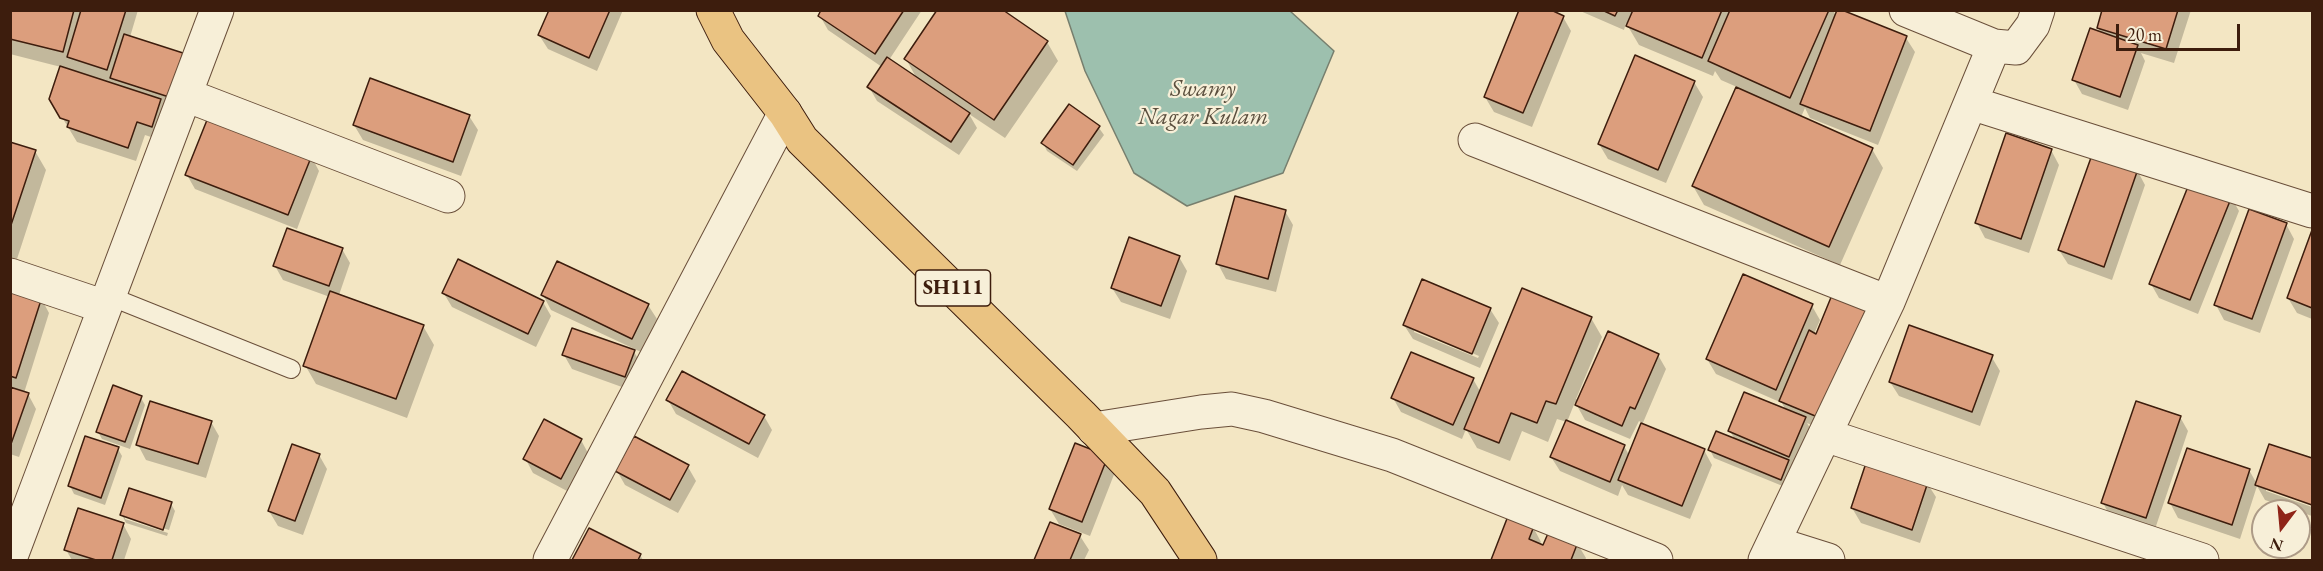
<!DOCTYPE html>
<style>
body{margin:0}
#map{position:relative;width:2323px;height:571px;overflow:hidden;background:#f3e6c3;font-family:"EB Garamond",serif}
canvas{display:block}
.frame{position:absolute;inset:0;border:12px solid #3d1d0d;pointer-events:none}
.north{position:absolute;left:2251px;top:499px;width:60px;height:60px;box-sizing:border-box;background:#f7efd8;border:2px solid #ad9b87;border-radius:50%;rotate:196deg;font-size:16px;font-weight:700;line-height:24px;text-align:center;color:#3d1d0d}
.north::after{content:'';display:block;margin:auto;width:21px;height:27px;background:#8f2418;clip-path:polygon(50% 0,100% 100%,50% 72%,0 100%)}
.scale{position:absolute;left:2116px;top:24px;width:124px;height:27px;box-sizing:border-box;border:3px solid #3d1d0d;border-top:0;padding-left:8px;font-size:18px;line-height:21px;white-space:nowrap;color:#3d1d0d;-webkit-text-stroke:4px #f7efd8;paint-order:stroke}
</style>
<div id="map">
<canvas width="2323" height="571"></canvas>
<div class="frame"></div>
<div class="north">N</div>
<div class="scale">20 m</div>
</div>
<script>
const context = document.querySelector('canvas').getContext('2d');
context.lineJoin = 'round';
function fillPath(path, color) {
  context.fillStyle = color;
  context.fill(path, 'evenodd');
}
function trace(path, color, width, dash) {
  context.strokeStyle = color;
  context.lineWidth = width;
  context.lineCap = dash ? 'butt' : 'round';
  context.setLineDash(dash || []);
  context.stroke(path);
}
function drawText(font, color, halo, rows, align = 'center') {
  context.font = font + ' "EB Garamond",serif';
  context.lineWidth = 4.5;
  context.setLineDash([]);
  context.textBaseline = 'middle';
  context.strokeStyle = halo;
  context.fillStyle = color;
  for (const [text, x, y, turn = 0] of rows) {
    context.save();
    context.translate(x, y);
    context.rotate((+turn || 0) * Math.PI / 180);
    context.textAlign = isNaN(turn) ? turn : align;
    if (halo) context.strokeText(text, 0, 0);
    context.fillText(text, 0, 0);
    context.restore();
  }
}
const water = new Path2D(`
 M1065 11H1290L1334 51 1283 173 1187 206 1134 173 1085 71Z`);
fillPath(water, '#9dc0ae');
trace(water, '#777f6e', 1.5);
fillPath(new Path2D(`
 M10 10H138L130 37 182 54 191 69 177 111 163 106 168 115 160 140 145 135 136 161 77 142 51 99 61 67 10 54Z
 M550 10H623L597 71 548 49 539 35Z
 M823 10H922L889 60 917 79 906 59 1047 42 1058 61 1005 138 969 114 977 128 959 155 877 101 869 87 882 67 828 30 820 16Z
 M1578 10H1833L1836 16 1906 38 1915 52 1878 145 1810 118 1805 108 1801 117 1872 149 1883 168 1840 265 1704 205 1693 186 1737 87 1721 80 1715 71 1713 76 1639 45 1626 23 1624 30Z
 M2104 10H2191L2174 63 2141 53 2145 61 2128 110 2082 94 2074 80 2102 34 2098 28Z
 M1563 17 1571 31 1532 127 1494 112 1485 97Z
 M1694 82 1703 97 1666 183 1608 159 1599 144Z
 M1069 106 1099 128 1104 135 1077 171 1047 151 1043 143Z
 M469 116 478 130 461 176 363 140 354 125Z
 M10 143 35 151 46 170 17 259 10 257Z
 M2051 150 2059 165 2029 253 1985 238 1977 223Z
 M311 156 319 171 297 229 195 189 187 175Z
 M2137 170 2145 185 2112 280 2068 264 2059 250Z
 M2231 197 2239 211 2198 314 2159 298 2151 284Z
 M1285 211 1293 225 1276 292 1226 279 1218 264Z
 M2286 224 2294 239 2260 333 2224 320 2216 305Z
 M2312 234V319L2297 313 2288 298Z
 M342 249 350 263 339 295 423 326 434 345 407 418 316 384 305 365 330 297 283 280 275 266Z
 M1179 257 1187 271 1170 319 1121 302 1112 288Z
 M10 288 41 298 49 313 24 393 28 394 36 409 19 457 10 454Z
 M443 292 543 302 551 316 536 347 452 307Z
 M543 295 648 305 657 319 641 352 551 310Z
 M1812 306 1820 320 1814 334 1828 432 1807 423 1813 433 1785 487 1714 458 1710 450 1735 440 1730 431 1786 411 1782 403 1716 374 1707 359Z
 M1490 309 1499 323 1480 368 1413 339 1404 325ZM1414 328 1479 356 1478 358 1414 332Z
 M1591 318 1602 337 1576 399 1579 400 1658 355 1666 369 1642 425 1704 450 1712 465 1690 519 1628 495 1622 485 1618 496 1560 471 1551 457 1567 422 1557 419 1548 442 1522 431 1510 461 1477 448 1466 429 1462 439 1401 412 1393 398 1473 379 1481 393ZM1575 402 1585 420 1630 439 1639 421 1642 423 1629 455 1624 446 1567 422Z
 M633 350 642 366 633 391 572 369 564 355Z
 M1991 356 2000 371 1980 426 1899 396 1890 382Z
 M141 398 145 405 130 449 102 439 98 432Z
 M668 400 764 416 772 430 758 458 676 414Z
 M2180 417 2188 431 2154 532 2111 518 2103 503Z
 M211 422 219 436 206 478 146 460 138 445Z
 M581 440 589 455 569 492 533 473 525 458Z
 M2270 446 2312 460V503L2266 488V491L2312 507V516L2265 500 2257 486 2240 539 2178 518 2170 503 2249 470 2257 484Z
 M118 449 122 456 105 505 74 494 70 486Z
 M319 455 327 469 303 535 278 526 269 511Z
 M1107 457 1115 472 1090 536 1059 524 1050 509Z
 M688 467 696 481 678 513 625 485 617 471Z
 M1927 483 1936 497 1920 543 1861 523 1852 508Z
 M171 504 175 511 169 530 125 516V519L168 533 167 536 126 523 122 515Z
 M1509 518 1533 527 1541 542 1540 545 1544 547 1577 543 1586 558 1585 560H1493Z
 M123 524 131 539 124 560H72L66 550Z
 M1051 524 1080 536 1089 550 1084 560H1035Z
 M589 530 640 555 643 560H574Z`), '#0003');
const building = new Path2D(`
 M10 10H74L63 52 10 39Z
 M81 10H126L107 70 67 57Z
 M549 10H610L589 58 538 35Z
 M821 10H904L875 54 818 16Z
 M937 10H1003L1048 41 994 120 904 59Z
 M1519 10H1551L1564 16 1523 113 1484 97Z
 M1602 10H1618L1615 16Z
 M1633 10H1722L1702 58 1626 26Z
 M1730 10H1829L1790 98 1708 61Z
 M1837 10H1842L1907 36 1870 131 1800 104Z
 M2102 10H2178L2166 49 2097 28Z
 M2090 28 2138 45 2120 97 2072 80Z
 M124 34 183 53 169 97 110 78Z
 M1635 55 1695 81 1658 170 1598 144Z
 M887 57 970 113 951 142 867 87Z
 M60 66 161 99 152 127 137 122 128 148 67 127 69 121 60 118 49 99Z
 M370 78 470 115 453 162 353 125Z
 M1736 87 1873 148 1829 247 1692 186Z
 M1069 104 1100 126 1073 165 1041 143Z
 M209 115 312 155 288 215 185 175Z
 M2006 133 2052 149 2021 239 1975 223Z
 M10 142 36 150 10 228Z
 M2093 152 2138 169 2104 267 2058 250Z
 M2191 179 2232 196 2190 300 2149 284Z
 M1235 196 1286 210 1268 279 1216 264Z
 M2249 209 2287 223 2252 319 2214 305Z
 M287 228 343 248 329 286 273 266Z
 M2312 230V308L2287 298Z
 M1129 237 1180 256 1161 306 1111 288Z
 M458 259 544 301 528 334 442 293Z
 M557 261 649 304 632 339 541 295Z
 M1743 274 1813 304 1776 390 1706 359Z
 M1422 279 1491 308 1472 354 1403 325Z
 M10 287 42 297 16 378 10 376Z
 M1522 288 1592 317 1556 404 1546 401 1537 423 1511 413 1499 443 1464 429Z
 M1834 290 1868 305 1820 418 1779 401 1809 330 1816 334Z
 M330 291 424 325 396 399 303 366Z
 M1909 325 1993 355 1972 412 1889 382Z
 M572 328 635 350 625 377 562 355Z
 M1608 331 1659 354 1635 409 1630 407 1622 426 1575 405Z
 M1411 352 1474 378 1453 425 1391 398Z
 M682 371 765 415 749 444 666 400Z
 M113 385 142 396 125 442 96 432Z
 M10 387 29 393 11 444 10 443Z
 M1744 392 1806 417 1789 457 1728 431Z
 M150 401 212 421 198 464 136 445Z
 M2136 401 2181 416 2146 518 2101 503Z
 M544 419 582 439 561 479 523 459Z
 M1566 420 1625 445 1610 482 1550 457Z
 M1641 423 1705 449 1682 506 1618 480Z
 M1716 431 1789 460 1781 480 1708 450Z
 M85 436 119 447 101 498 68 486Z
 M634 436 689 465 670 500 615 471Z
 M1075 443 1108 456 1082 522 1049 509Z
 M292 444 320 454 295 521 268 511Z
 M2269 444 2312 458V505L2255 485Z
 M2187 448 2250 469 2232 525 2168 503Z
 M1867 460 1928 482 1912 530 1851 508Z
 M129 488 172 502 163 530 120 515Z
 M78 508 124 523 112 560H96L64 550Z
 M1508 516 1534 526 1529 539 1543 545 1549 531 1578 542 1571 560H1491Z
 M1050 522 1081 534 1070 560H1034Z
 M589 528 641 554 638 560H572Z`);
fillPath(building, '#dc9e7d');
trace(building, '#3d1d0d', 1.5);
const lane = new Path2D(`
 M109 296 291 369`);
const street = new Path2D(`
 M1906 10 1994 46 2016 48 2033 25 2038 10
 M186 95 448 196
 M1971 103 2312 211
 M1475 140 1888 302
 M10 275 105 307
 M1094 429 1201 412 1232 409 1264 416 1392 455 1656 560
 M1825 435 2202 560
 M1774 543 1828 560
 M10 559 217 10
 M550 560 785 113
 M1765 560 1888 302 1994 46`);
const primary = new Path2D(`
 M713 10 728 40 785 113 802 140 1081 415 1155 492 1200 560`);
trace(lane, '#6a4f3a', 20);
trace(street, '#6a4f3a', 35);
trace(primary, '#3d1d0d', 35);
trace(lane, '#f7efd8', 18);
trace(street, '#f7efd8', 33);
trace(primary, '#eac382', 33);
for (const [x, y, w] of [
 [953,288,75]
]) {
  const box = new Path2D();
  box.roundRect(x - w / 2, y - 18, w, 36, 4.5);
  context.fillStyle = '#f7efd8';
  context.fill(box);
  trace(box, '#3d1d0d', 1.5);
}
drawText('bold 21px', '#3d1d0d', null, [
 ["SH111",953,288]
]);
drawText('italic 24px', '#5a4e3d', '#f7efd8', [
 ["Swamy",1203,89],
 ["Nagar Kulam",1203,117]
]);
</script>
